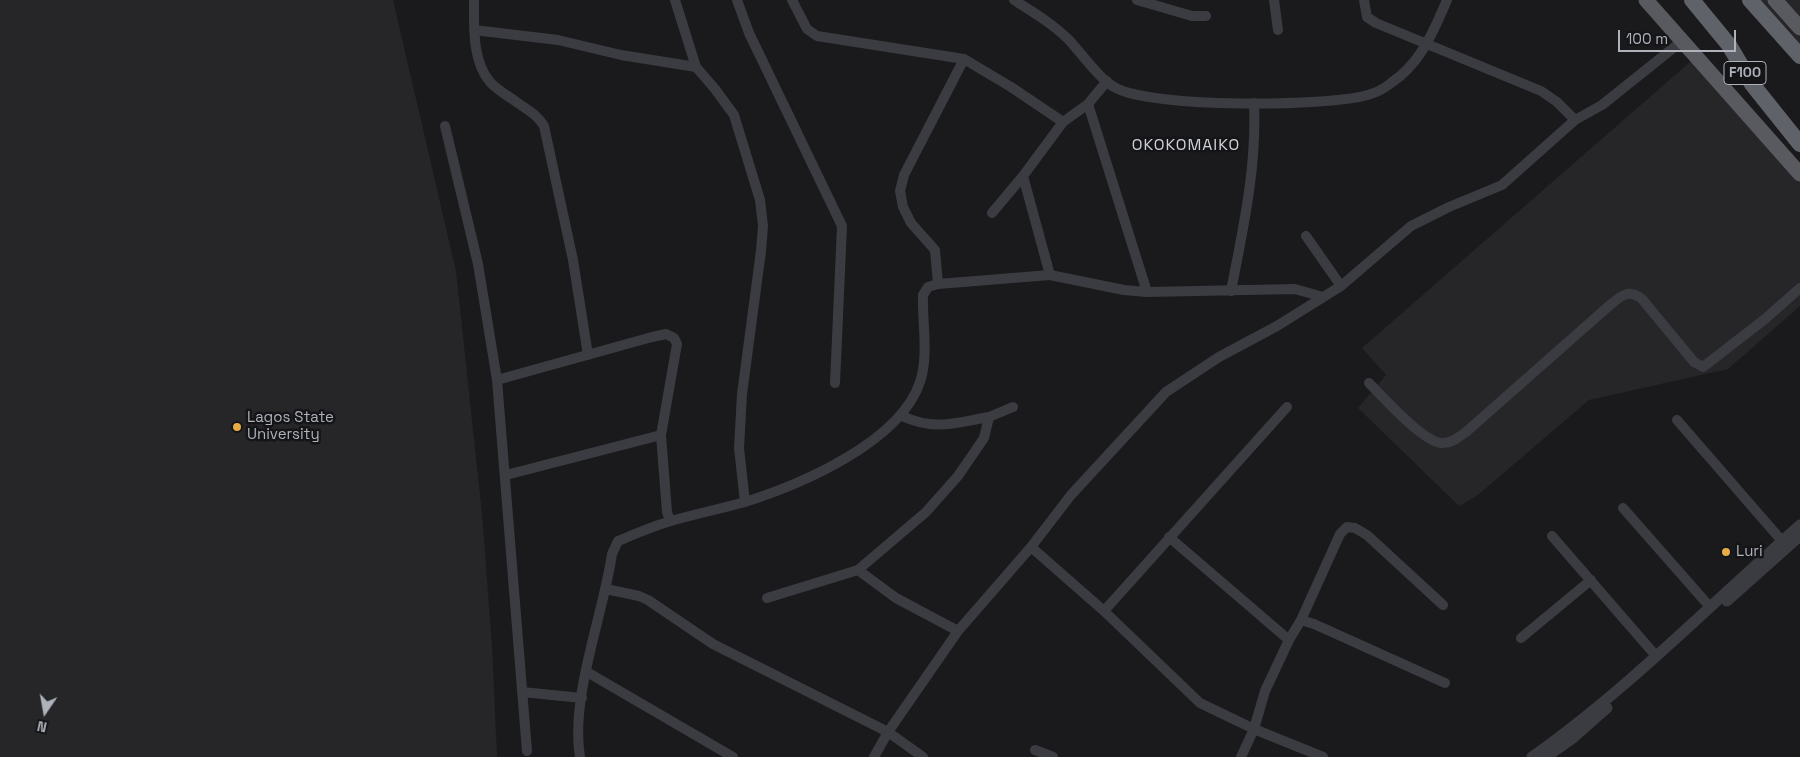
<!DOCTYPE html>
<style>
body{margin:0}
#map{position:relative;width:1800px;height:757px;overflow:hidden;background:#1a1a1c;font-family:"Space Grotesk",sans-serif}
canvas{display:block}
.north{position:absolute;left:20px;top:687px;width:50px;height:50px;-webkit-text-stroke:4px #151517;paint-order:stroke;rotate:192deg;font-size:14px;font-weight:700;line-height:20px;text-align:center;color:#adb2bb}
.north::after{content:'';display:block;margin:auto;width:18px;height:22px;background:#adb2bb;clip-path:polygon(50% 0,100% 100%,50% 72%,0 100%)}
.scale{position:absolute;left:1618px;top:30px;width:118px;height:22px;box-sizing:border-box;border:2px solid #adb2bb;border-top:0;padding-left:6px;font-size:15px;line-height:18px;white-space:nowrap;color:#adb2bb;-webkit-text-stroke:4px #151517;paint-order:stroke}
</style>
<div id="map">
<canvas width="1800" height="757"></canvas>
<div class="north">N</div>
<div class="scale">100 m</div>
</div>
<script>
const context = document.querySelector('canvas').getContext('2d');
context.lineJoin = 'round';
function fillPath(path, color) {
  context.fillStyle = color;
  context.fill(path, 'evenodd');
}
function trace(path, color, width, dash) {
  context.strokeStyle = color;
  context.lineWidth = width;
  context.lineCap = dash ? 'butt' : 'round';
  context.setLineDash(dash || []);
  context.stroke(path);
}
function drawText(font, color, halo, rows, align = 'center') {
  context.font = font + ' "Space Grotesk",sans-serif';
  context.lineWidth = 5;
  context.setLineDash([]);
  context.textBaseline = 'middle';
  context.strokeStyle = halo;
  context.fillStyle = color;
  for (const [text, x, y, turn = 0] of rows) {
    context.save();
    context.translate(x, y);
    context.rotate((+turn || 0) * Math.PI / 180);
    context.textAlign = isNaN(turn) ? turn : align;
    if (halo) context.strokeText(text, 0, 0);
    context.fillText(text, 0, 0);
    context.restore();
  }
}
fillPath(new Path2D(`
 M0 0H393L456 271 482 514 492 646 497 757H0Z
 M1752 0H1800V47Z
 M1698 55 1800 177V306L1728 369 1589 400 1478 495 1459 506 1358 408 1386 375 1362 348Z`), '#262629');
trace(new Path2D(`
 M474 0C474 26 472 61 490 82 497 90 507 95 515 101 526 109 537 114 544 126L573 260 588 355
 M675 0 696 67 715 89 734 115 760 200 763 226 761 251 742 394 739 448 745 502
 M737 0 749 33 842 226 835 383
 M792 0 807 29 817 36 964 59 1011 87 1063 122
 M1014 0C1033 12 1053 24 1069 40 1082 54 1100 80 1116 88 1154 108 1325 107 1368 95 1375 93 1385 88 1391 83 1421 63 1433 32 1447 0
 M1137 0 1192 16H1206
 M1274 0 1278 30
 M1364 0 1367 17 1376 23 1541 91 1557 102 1575 120
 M474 30 558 40 621 55 696 67
 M1088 104 1147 292
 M445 126 478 264 497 380 527 751
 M992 213 1023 176
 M1306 236 1341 286
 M1050 275 1023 176 1063 122 1088 104 1107 81
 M938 284 935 250 911 223 903 207 900 191 904 175 964 59
 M1231 291C1243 229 1257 167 1254 103
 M497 380 652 337 666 334 674 338 677 344 661 435 667 512 670 521
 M1369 383C1384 398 1421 440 1441 443 1451 444 1459 437 1466 432L1610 305C1621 296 1629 288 1642 299L1694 362 1703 367 1765 319 1800 288
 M902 416C935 431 954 423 989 417
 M1677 420 1782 541
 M506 475 661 435
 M1623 508 1710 607
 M1552 536 1656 656
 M1169 537 1289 640
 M1031 547 1104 611 1200 703 1254 729 1323 757
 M858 570 896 598 958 631
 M606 589 639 596 648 600 713 644 888 732 923 757
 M767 598 858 570 926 512 958 476 984 438 989 417 1013 407
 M1104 611 1287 407
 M1301 620 1314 624 1445 683
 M1521 638 1591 580
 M587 672 733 757
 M522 692 582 698
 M1035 750 1053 757
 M580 757C570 697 603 616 612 554L618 541C635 534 653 526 671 521 695 514 720 509 745 502 802 484 900 442 920 382 929 355 922 322 923 295L928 287 938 284 1050 275 1124 290 1147 292 1295 289 1323 297
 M874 757 888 732 958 631 1031 547 1071 495 1166 392 1219 357 1277 326 1341 286 1411 226 1449 207 1502 185 1575 120 1602 105 1682 41
 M1241 757 1254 729 1265 691 1289 640 1301 620 1340 534 1347 527 1355 528 1367 535 1443 605`), '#3b3c41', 10);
trace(new Path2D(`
 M1727 601 1800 536
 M1532 757C1628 689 1711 604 1800 525
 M1546 757 1573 738 1607 708`), '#3b3c41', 11);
trace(new Path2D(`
 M1646 0 1800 174
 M1775 0 1800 28`), '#585a60', 15);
trace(new Path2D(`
 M1692 0 1729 45 1752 84 1800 144
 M1750 0 1800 56`), '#606269', 16);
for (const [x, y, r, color] of [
 [237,427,5,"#e8ab46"],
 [1726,552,5,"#e8ab46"]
]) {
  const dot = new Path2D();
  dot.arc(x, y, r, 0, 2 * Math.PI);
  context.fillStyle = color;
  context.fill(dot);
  trace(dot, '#151517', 2);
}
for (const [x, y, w] of [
 [1745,73,42]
]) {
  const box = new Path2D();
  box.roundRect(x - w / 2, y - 11.5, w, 23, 4);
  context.fillStyle = '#151517';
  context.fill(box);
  trace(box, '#adb2bb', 1);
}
drawText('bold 14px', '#adb2bb', null, [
 ["F100",1745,73]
]);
drawText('15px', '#adb2bb', '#151517', [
 ["Lagos State",247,418],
 ["University",247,435],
 ["Luri",1736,552]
], 'left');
context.letterSpacing = '1px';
drawText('16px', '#ced1d7', '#151517', [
 ["OKOKOMAIKO",1186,146]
]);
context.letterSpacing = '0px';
</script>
